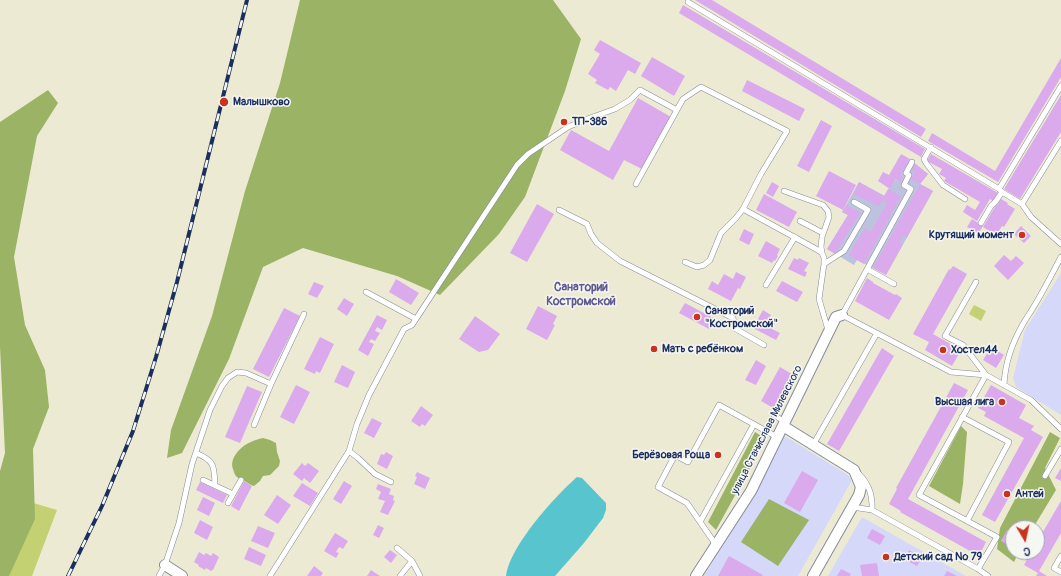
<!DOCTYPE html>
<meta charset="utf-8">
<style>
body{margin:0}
#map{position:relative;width:1061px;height:576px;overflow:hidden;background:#edead4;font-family:Pangolin,sans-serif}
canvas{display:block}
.north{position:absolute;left:1005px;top:520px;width:40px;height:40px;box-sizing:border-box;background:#f6f6f2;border:1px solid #9ea6b7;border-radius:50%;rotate:171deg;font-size:11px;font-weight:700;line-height:16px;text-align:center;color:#1b2f5e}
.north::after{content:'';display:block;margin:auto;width:14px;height:18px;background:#c8321e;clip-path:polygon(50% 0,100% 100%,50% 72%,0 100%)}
</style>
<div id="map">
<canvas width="1061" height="576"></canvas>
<div class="north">С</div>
</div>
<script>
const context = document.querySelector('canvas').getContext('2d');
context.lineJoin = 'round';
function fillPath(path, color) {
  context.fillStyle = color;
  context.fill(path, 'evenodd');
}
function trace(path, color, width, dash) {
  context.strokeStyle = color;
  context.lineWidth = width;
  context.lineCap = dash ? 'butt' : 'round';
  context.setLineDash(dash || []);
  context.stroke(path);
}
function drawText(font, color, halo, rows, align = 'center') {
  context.font = font + ' Pangolin,sans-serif';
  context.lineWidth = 3;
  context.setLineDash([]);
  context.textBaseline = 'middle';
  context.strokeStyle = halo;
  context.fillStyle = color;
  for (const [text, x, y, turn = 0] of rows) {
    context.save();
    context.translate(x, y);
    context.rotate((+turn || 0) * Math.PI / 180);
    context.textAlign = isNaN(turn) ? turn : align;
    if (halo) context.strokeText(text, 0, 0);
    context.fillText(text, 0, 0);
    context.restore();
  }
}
fillPath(new Path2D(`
 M1061 273V415L1016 387 1013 378 1025 330Z
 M783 435 848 475 851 479V482L798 576H704L755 493Z
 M862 517 966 576H828Z`), '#d5d8f9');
fillPath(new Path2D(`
 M910 159 928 174 920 184 933 191 886 275 857 260 854 265 827 249 848 215 842 212 859 182 885 196 889 188H890Z`), '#bdc3de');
fillPath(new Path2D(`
 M974 305 986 311 981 321 969 314Z
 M0 493 57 510 32 576H0Z`), '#c4d172');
fillPath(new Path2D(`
 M300 0H553L581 39 565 91 525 197 499 234 440 295 397 276 303 248 263 267 229 359 182 453 167 458 171 430 212 316 245 191 280 83Z
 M48 90 58 103 37 136 14 257 25 325 45 370 49 407 33 449 35 519 9 576H0V471L5 453 0 347V122Z
 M961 426 967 432 963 484 960 504 929 486Z
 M755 432 766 439 716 530 708 522Z
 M1050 432 1060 438 1045 468 1056 490 1033 528H1013V552H1019L1014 562 997 549 1000 528Z
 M263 438 270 440 276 443 277 452 280 461 279 466 270 475 263 476 260 481 254 486C250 485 247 482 243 480 241 479 239 479 237 477 235 476 234 472 233 469 229 458 241 446 251 442 254 440 259 439 263 438Z
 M769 499 809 520 778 566 741 542Z`), '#9bb364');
fillPath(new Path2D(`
 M577 477 582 478 606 503V510L603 518 584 543 555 576H506C509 547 555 496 577 477Z`), '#58c5ce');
fillPath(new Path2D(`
 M695 0H712L926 129 921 137Z
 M683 5 925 149 921 157 679 13Z
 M600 40 641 63 635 74 628 70 616 91 610 87 608 90 595 83 597 80 588 74 600 54 594 50Z
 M652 57 685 76 674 96 641 76Z
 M1061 58V77L998 182 928 141 932 133 995 171Z
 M747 80 805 109 799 121 742 91Z
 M1061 95V132L1020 199 1004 189Z
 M638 98 671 117 642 169 624 160 613 180 560 150 571 130 609 151Z
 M563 119 567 121 565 125 561 122Z
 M821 120 832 126 809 172 797 166Z
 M901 154 910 159 900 176 903 178 901 182 896 179 890 189 878 181 883 172 889 175Z
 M931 154 998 193 993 201 990 199 977 221 963 212 967 205 975 210 980 202 944 181 946 178 939 174 942 169 927 161Z
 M915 164 928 174 920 184 911 179 915 172 911 169Z
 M829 171 856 185 843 210 816 196Z
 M772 182 779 186 773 197 766 193Z
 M859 182 884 196 888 189 901 196 864 264 849 255 865 228 871 232 887 203 882 200 879 206 853 194Z
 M920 184 933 191 907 237 903 235 900 242 903 244 886 275 873 268Z
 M764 194 797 212 789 227 756 210Z
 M1001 199 1008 203 1007 204 1015 209 1004 227 1002 226 997 234 992 231 991 232 983 227 996 205H997Z
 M537 204 554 214 527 262 510 253Z
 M847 205 860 213 835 254 827 249 848 215 842 212Z
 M972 219 983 226 978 234 967 227Z
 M1021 226 1031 236 1024 243 1014 234Z
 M744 229 754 234 749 245 739 240Z
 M766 241 780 249 777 255 778 256 775 261 774 260 772 263 758 256Z
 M1004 255 1011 261 1016 256 1024 263 1008 280 994 266Z
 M794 258 798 260 799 258 809 263 804 271 807 272 805 277 788 269Z
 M953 266 967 274 933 334 961 350 952 366 925 350 929 342 913 334 949 269 950 270Z
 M736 272 746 277 740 289 738 288 731 301 708 289 712 281 718 285 724 274 733 279Z
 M867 278 873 282V283L895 295 896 294 902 298 889 320 855 301Z
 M396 279 419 293 411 305 389 292Z
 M782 281 803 292 797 302 776 291Z
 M314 282 324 286 317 298 308 294Z
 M344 298 354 304 347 316 337 309Z
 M685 303 715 319 709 329 679 313Z
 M538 306 557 316 553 324 555 325 547 340 526 329Z
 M284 308 300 316 269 377 253 369Z
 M763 310 771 315 768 319 775 323 772 329 780 333 776 340 753 328Z
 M377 315 387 320 382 330 377 327 375 331 380 333 375 341 371 339 369 342 374 344 368 356 358 350Z
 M475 316 500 334 488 350 479 352 459 339Z
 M320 337 334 344 320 373 316 371 315 374 304 369Z
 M991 347 1004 355 996 368 983 360Z
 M882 348 894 356 839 451 827 444Z
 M756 360 766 366 756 385 745 380Z
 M342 365 355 372 348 388 334 382Z
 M780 367 795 376 775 409 761 401Z
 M954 383 968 390 908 499 986 542 979 556 900 512 901 511 889 504 897 489 896 488Z
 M296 385 310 392 294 424 280 417Z
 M991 385 1026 405 1019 418 1034 426 1031 430 1043 437 995 522 982 515 1024 438 984 416 986 412 978 408Z
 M247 386 262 392 240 443 225 437Z
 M421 406 433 415 425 426 422 424 420 427 411 421Z
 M372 418 382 423 374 438 364 433Z
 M386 452 393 456 387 469 377 464 381 454 384 455Z
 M302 463 305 466 308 463 319 471 310 483 304 478 302 481 293 474Z
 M1061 468V481L1055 478Z
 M802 471 818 480 800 512 784 503Z
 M417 472 430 478 425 489 414 484 417 477 415 476Z
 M244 481 252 486 239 511 231 506Z
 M344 481 352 486 341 504 333 499Z
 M200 482 227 495 223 503 196 490Z
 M302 483 318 493 310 506 293 496Z
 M378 484 391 489 389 494 394 496 393 500 395 501 388 515 380 512 385 501 378 499 381 492 376 489Z
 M277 495 291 505 278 524 264 515Z
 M203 497 215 503 209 516 197 510Z
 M1061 501V533L1039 571 1047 576H1036L1038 573 1024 565 1031 552H1037V542Z
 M200 520 213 527 207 540 194 533Z
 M378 525 384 528 379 538 373 535Z
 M258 526 275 533 268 548 251 541Z
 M872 529 885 536 880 545 867 538Z
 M1007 530 1013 534V536L1008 545 1001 541Z
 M335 533 348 541 343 549 339 547 336 552 339 553 336 558 324 551Z
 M249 547 266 555 261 566 244 559Z
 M390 550 397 555 391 563 384 557Z
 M909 550 922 558 917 566 904 559Z
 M199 552 204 555 206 553 211 556 213 553 219 557 213 570H212L211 571 206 568 205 570 198 566 199 565 194 562Z
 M729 556 763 575 762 576H718Z
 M877 563 879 576H862L860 565Z
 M314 566 323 573 321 576H307Z
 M841 569 851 574 850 576H837Z
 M371 570 380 576H367Z
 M947 571 957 576H944Z`), '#daaaec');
const lane = new Path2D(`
 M688 2 999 189 1002 192 1022 204 1031 217 1061 244
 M931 147 924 159 926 163 943 185 965 199
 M912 162 906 173 909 175 904 185 911 189 842 315 951 372 986 375 1031 400 1061 429
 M636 184 683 99 701 87 787 131 761 174 743 209 736 218 721 233 710 260 704 265 697 267 685 262
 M999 189 1061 86
 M784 191 823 205 828 211 829 217 822 237 821 247 822 253
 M1022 204 1061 141
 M743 209 816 249 822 253 824 258V264L819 299 828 330
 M559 210 587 224 591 234 597 243 620 261 733 318 736 329 764 345
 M800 221 823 233
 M981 223 991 206 996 201 1002 192
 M824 264 844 251 868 210 854 202
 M867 269 894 284
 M976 282 945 336 963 345 986 375 919 495 997 537 978 569
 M766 285 795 237
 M366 292 416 319
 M1004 385C1005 363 1012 343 1023 324 1027 317 1032 310 1036 303 1045 288 1053 272 1061 257
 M774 415 785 422
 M962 417 1009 442 967 521
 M254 425 271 384 304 314
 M813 445 877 333
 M349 451 358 458 375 474 391 482
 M196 453C215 461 214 466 215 485
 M859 474C869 484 873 496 872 510
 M1045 476 1061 449
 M203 480 233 494
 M228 503 241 480
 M852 507 872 510 978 569 988 576
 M700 522 754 424
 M716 545 687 503 658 487 675 455 688 462 719 405 777 437
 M397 548 412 561 420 576
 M1061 556 1054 568 1061 572
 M159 576 165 565 179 523 192 464 210 410 222 386 228 378 237 372 246 373 271 384
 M270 576 349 451 357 424 369 395 404 329 412 325 517 165 528 154 568 127 587 119 615 109 630 100 640 90 677 110
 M400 576 412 561`);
const street = new Path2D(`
 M783 426 854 470 861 487 859 495 813 576
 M165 565 182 576
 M696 576 751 491 836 317 842 315`);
trace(lane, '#848c99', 6);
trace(street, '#848c99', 12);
trace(lane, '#fff', 5);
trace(street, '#fff', 10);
const rail = new Path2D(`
 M68 576 102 506 133 431 156 357 177 282 247 0`);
trace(rail, '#1b2f5e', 4);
trace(rail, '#f6f6f2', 2.5, [8]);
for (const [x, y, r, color] of [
 [224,102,5,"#c8321e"],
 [564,122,4,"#c8321e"],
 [1022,235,4,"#c8321e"],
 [697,317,4,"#c8321e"],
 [654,349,4,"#c8321e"],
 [943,350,4,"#c8321e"],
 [1002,402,4,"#c8321e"],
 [718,455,4,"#c8321e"],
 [1007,494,4,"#c8321e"],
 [886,557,4,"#c8321e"]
]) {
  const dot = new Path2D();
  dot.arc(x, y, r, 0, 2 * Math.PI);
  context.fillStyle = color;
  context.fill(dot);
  trace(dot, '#f6f6f2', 1.5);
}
drawText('bold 11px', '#1b2f5e', '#f6f6f2', [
 ["Малышково",233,102],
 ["ТП-386",572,122],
 ["Крутящий момент",1014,235,"right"],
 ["Санаторий",705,311],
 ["\"Костромской\"",705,324],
 ["Мать с ребёнком",662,349],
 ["Хостел44",951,350],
 ["Высшая лига",994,402,"right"],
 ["Берёзовая Роща",710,455,"right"],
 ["Антей",1015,494],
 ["Детский сад № 79",894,557]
], 'left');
drawText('11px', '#1b2f5e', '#f6f6f2', [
 ["улица Станислава Милевского",767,430,-63]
]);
drawText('bold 12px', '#5e5a90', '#f6f6f2', [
 ["Санаторий",581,288],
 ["Костромской",581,302]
]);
</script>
